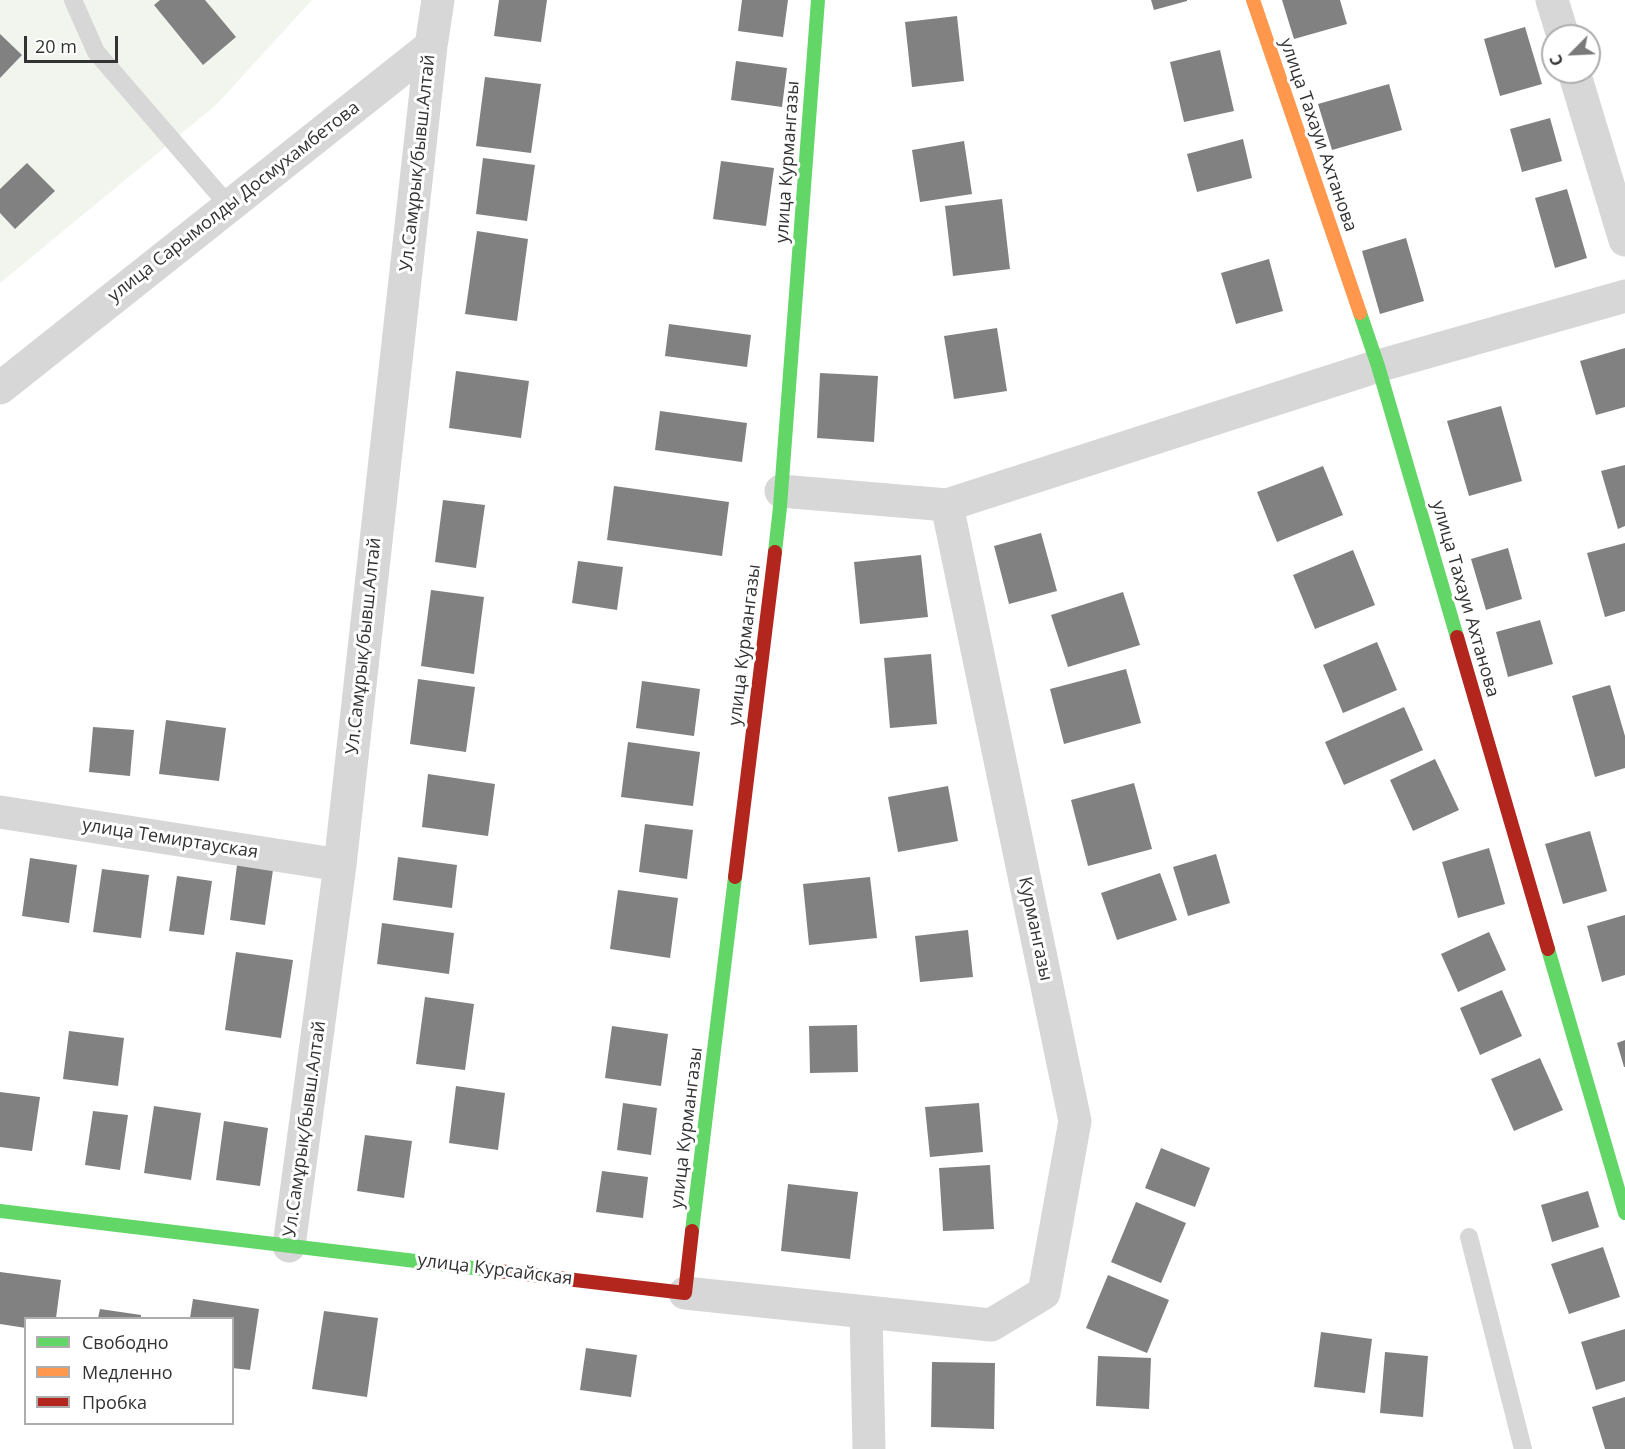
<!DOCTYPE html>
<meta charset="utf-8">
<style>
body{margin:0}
#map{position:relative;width:1625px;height:1449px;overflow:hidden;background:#fff;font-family:"Open Sans",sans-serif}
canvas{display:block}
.legend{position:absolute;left:24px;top:1317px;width:210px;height:108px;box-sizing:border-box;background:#fff;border:2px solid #adadad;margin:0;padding:8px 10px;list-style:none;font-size:18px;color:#333}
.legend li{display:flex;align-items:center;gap:12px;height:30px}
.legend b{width:30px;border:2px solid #adadad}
.north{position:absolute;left:1541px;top:24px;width:60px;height:60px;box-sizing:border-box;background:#fff;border:2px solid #adadad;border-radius:50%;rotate:246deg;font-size:16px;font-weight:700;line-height:24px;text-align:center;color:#333}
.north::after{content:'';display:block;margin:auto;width:21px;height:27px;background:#7a7a7a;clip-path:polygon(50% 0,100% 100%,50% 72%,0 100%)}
.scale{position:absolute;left:24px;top:36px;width:94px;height:27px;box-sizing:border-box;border:3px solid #333;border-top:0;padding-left:8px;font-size:18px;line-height:21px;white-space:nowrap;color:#333;-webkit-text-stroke:4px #fff;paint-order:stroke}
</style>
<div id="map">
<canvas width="1625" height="1449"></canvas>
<ul class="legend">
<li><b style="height:8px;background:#63d668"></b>Свободно</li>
<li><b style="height:8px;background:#ff974d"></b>Медленно</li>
<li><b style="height:8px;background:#b3261e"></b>Пробка</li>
</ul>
<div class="north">С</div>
<div class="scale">20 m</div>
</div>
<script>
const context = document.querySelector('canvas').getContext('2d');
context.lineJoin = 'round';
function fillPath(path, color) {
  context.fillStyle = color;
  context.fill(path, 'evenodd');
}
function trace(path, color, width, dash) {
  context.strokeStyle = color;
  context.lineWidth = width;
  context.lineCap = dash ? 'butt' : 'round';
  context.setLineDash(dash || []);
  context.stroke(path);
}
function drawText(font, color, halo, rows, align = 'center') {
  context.font = font + ' "Open Sans",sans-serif';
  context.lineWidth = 6;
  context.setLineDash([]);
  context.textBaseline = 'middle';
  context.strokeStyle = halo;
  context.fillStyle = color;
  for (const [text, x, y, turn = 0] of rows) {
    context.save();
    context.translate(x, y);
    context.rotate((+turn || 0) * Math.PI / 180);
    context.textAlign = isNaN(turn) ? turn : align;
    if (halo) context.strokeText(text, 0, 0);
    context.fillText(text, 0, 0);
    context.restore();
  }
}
fillPath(new Path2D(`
 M0 0H312L216 105 0 283Z`), '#f1f5ed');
fillPath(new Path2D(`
 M160 0H205L236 37 203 65 154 5Z
 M499 0H547L541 42 494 36Z
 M742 0H788L783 37 738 31Z
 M1151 0H1187V1L1154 10Z
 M1282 0H1340L1347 24 1294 39Z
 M957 16 964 81 912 87 905 22Z
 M1525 27 1542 84 1500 96 1484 39Z
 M0 34 22 55 0 78Z
 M1220 50 1234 111 1184 122 1170 62Z
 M736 61 787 68 782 107 731 100Z
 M485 77 541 84 531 153 476 146Z
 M1389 84 1402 130 1332 150 1318 104Z
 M1550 118 1562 161 1522 172 1510 129Z
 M1243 139 1252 178 1197 192 1187 154Z
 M964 141 972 194 920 202 912 150Z
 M483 158 535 165 527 221 476 214Z
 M721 161 774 168 766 226 713 219Z
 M27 163 55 191 15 229 0 213V189Z
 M1567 189 1587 258 1555 268 1535 198Z
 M1002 199 1010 269 953 276 945 206Z
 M477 231 528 239 517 321 465 314Z
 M1406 238 1424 301 1380 314 1362 251Z
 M1269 259 1283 311 1236 324 1221 273Z
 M669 324 751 335 747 367 665 356Z
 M997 328 1007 391 954 399 944 336Z
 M1625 348V407L1596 415 1580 361Z
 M456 371 529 381 521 438 449 428Z
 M820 373 878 376 874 442 817 438Z
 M1501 406 1522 481 1469 496 1447 421Z
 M660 411 747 423 742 462 655 450Z
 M1625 465V526L1618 529 1601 471Z
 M1323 466 1343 515 1277 542 1257 492Z
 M614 486 729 502 722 556 607 540Z
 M443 500 485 505 476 568 435 562Z
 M1041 533 1057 591 1009 604 994 546Z
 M1625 543V611L1605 617 1587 553Z
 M1508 548 1522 599 1486 610 1471 559Z
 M1353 550 1375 605 1315 629 1293 575Z
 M921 555 928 617 860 624 854 562Z
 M578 561 623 567 617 610 572 603Z
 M431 590 484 597 474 674 421 666Z
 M1123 592 1140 645 1068 667 1051 615Z
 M1540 620 1553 664 1508 677 1496 632Z
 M1377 642 1397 690 1343 713 1323 665Z
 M931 654 937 724 890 728 884 658Z
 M1126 669 1141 723 1064 744 1050 689Z
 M418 679 475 687 466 752 410 744Z
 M642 681 700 689 694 736 636 728Z
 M1610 685 1625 736V768L1595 777 1572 696Z
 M1404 707 1423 750 1344 785 1325 742Z
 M166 720 226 728 219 781 159 774Z
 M93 727 134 730 130 776 89 772Z
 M628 742 700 752 693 806 621 797Z
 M1435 759 1459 810 1413 831 1390 780Z
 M428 774 495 784 488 836 422 827Z
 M1134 783 1152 849 1088 866 1071 800Z
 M948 786 958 841 898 852 888 797Z
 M645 824 693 830 687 879 639 872Z
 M1590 831 1607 891 1563 904 1545 844Z
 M1489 848 1505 904 1458 918 1442 862Z
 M1216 854 1230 903 1188 916 1173 867Z
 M398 857 457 865 452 908 393 900Z
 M30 858 77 865 69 923 22 916Z
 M237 865 273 870 265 925 230 920Z
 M102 869 149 875 141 938 93 932Z
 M1160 873 1177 920 1117 940 1101 893Z
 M177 876 212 881 204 935 169 931Z
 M870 877 877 938 809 945 803 884Z
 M618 890 678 898 670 958 610 949Z
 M1625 915V975L1602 982 1587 926Z
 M382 923 454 933 449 974 377 964Z
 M968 930 973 977 920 982 915 936Z
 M1489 932 1506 970 1458 992 1441 954Z
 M236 952 293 960 281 1038 225 1030Z
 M1502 990 1522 1036 1480 1055 1460 1008Z
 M425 997 474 1004 465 1070 416 1064Z
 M857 1025 858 1072 810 1073 809 1026Z
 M612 1026 668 1034 661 1086 605 1078Z
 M69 1031 124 1038 118 1086 63 1079Z
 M1625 1040V1067H1624L1617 1043Z
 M1540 1058 1563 1110 1514 1131 1491 1079Z
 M456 1086 505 1093 498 1150 449 1143Z
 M0 1092 40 1097 32 1151 0 1147Z
 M623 1103 657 1108 651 1155 617 1150Z
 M979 1103 983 1152 930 1157 925 1107Z
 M154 1106 201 1113 191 1180 144 1173Z
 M93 1111 128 1115 120 1170 85 1165Z
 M224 1121 268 1128 260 1186 216 1180Z
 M365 1135 412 1141 404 1198 357 1191Z
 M1161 1148 1210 1168 1195 1207 1145 1188Z
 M990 1165 994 1229 943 1231 939 1168Z
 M602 1171 648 1177 643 1218 596 1212Z
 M788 1184 858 1192 850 1259 781 1251Z
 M1588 1191 1599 1227 1552 1242 1541 1205Z
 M1136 1202 1186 1223 1161 1283 1111 1262Z
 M1603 1247 1620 1297 1569 1314 1551 1264Z
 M0 1272 61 1280 56 1318H26V1328L0 1324Z
 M1108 1275 1169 1300 1147 1353 1086 1328Z
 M193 1299 259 1309 250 1370 232 1368V1318H190Z
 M100 1309 141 1315V1318H98Z
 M324 1311 378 1318 367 1397 312 1389Z
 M1625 1329V1381L1596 1390 1581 1342Z
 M1321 1332 1372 1339 1365 1393 1314 1387Z
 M586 1348 637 1355 631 1397 580 1390Z
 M1385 1352 1428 1356 1423 1417 1380 1413Z
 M1098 1356 1151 1358 1149 1409 1096 1406Z
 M932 1362 995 1363 994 1429 931 1427Z
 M1625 1397V1449H1605L1592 1407Z`), '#818181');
trace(new Path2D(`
 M73 0 96 52 229 206
 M1469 1237 1523 1449`), '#d7d7d7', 18);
trace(new Path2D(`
 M1552 0 1563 36
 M1574 72 1625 240
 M0 388 431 46 438 0
 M781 491 947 505 1378 366 1625 296
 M0 812 340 865
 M289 1246 340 865 431 46
 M685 1293 991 1325 1044 1293 1075 1121 947 505
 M866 1312 869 1449`), '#d7d7d7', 33);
trace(new Path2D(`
 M1360 313 1378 366 1457 637
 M775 552 780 507 818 0
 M1548 949 1625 1213
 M0 1211 490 1270
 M692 1231 735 877`), '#63d668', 14);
trace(new Path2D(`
 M1253 0 1360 313`), '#ff974d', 14);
trace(new Path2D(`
 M1457 637 1548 949
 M735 877 775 552
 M490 1270 685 1293 692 1231`), '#b3261e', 14);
drawText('18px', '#333', '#fff', [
 ["улица Тахауи Ахтанова",1318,135,71],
 ["улица Курмангазы",788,162,-86],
 ["Ул.Самұрық/бывш.Алтай",418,163,-84],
 ["улица Сарымолды Досмухамбетова",234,202,-38],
 ["улица Тахауи Ахтанова",1465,599,74],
 ["улица Курмангазы",745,645,-83],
 ["Ул.Самұрық/бывш.Алтай",364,646,-84],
 ["улица Темиртауская",170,839,9],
 ["Курмангазы",1035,929,78],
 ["улица Курмангазы",687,1128,-83],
 ["Ул.Самұрық/бывш.Алтай",305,1129,-82],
 ["улица Курсайская",495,1270,7]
]);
</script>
